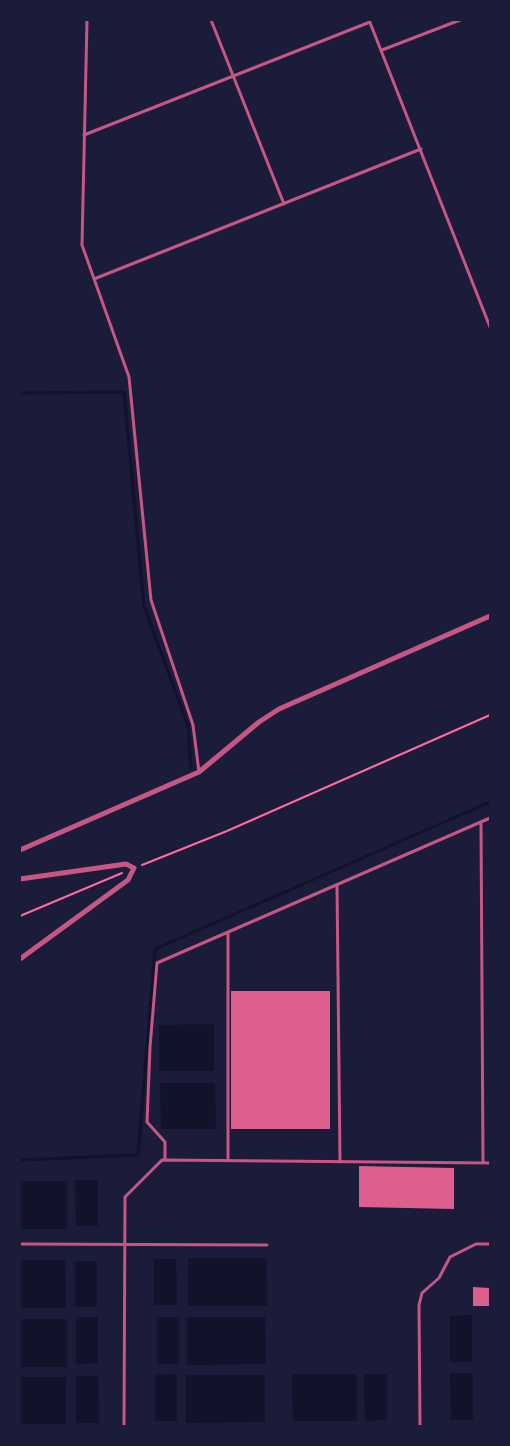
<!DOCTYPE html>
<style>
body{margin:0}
#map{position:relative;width:510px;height:1446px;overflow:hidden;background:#1b1b3a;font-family:"Titillium Web",sans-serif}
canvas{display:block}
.frame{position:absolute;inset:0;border:21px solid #1b1b3a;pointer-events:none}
</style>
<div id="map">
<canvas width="510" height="1446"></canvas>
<div class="frame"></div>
</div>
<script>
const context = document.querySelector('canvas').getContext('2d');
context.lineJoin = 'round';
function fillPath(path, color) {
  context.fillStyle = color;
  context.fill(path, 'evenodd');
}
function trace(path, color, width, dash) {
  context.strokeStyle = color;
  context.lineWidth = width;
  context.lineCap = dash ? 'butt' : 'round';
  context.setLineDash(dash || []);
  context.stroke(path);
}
fillPath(new Path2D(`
 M214 1024V1071H159V1025Z
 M160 1083H215L216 1129H161Z
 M75 1180H98V1226H76Z
 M20 1181H67V1229H20Z
 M188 1258H266L267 1306H188Z
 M154 1259H176L177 1305H154Z
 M20 1260H65L66 1308H20Z
 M75 1261H97V1307H75Z
 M472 1315V1362H450V1316Z
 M76 1317H98V1363L76 1364Z
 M157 1317H179V1364H157Z
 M187 1317H265L266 1364 187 1365Z
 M20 1319H67V1367H20Z
 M450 1373H473V1420H451Z
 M177 1374V1421H155V1375Z
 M292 1374H357V1421H293Z
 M364 1374H387V1420L365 1421Z
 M186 1375H265V1422L186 1423Z
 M76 1376H98L99 1423H76Z
 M20 1377H66V1424H20Z`), '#12122b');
trace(new Path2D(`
 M20 393 124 392 144 606 188 726 191 768
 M20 1160 138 1155 155 949 490 802`), '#12122b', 3);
fillPath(new Path2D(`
 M231 991H330V1129H231Z
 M359 1166 454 1168V1209L359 1207Z
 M473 1287 490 1288V1306H473Z`), '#dd5f8e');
trace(new Path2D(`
 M142 865 227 831 490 715
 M20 916 122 873`), '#ff6b9d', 2);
trace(new Path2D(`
 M87 20 82 245 129 377 151 600 193 725 199 772
 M211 20 284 204
 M369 20 490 327
 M382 50 460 20
 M84 135 370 22
 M94 279 421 149
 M481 822 483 1162
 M337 885 340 1162
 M228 932V1161
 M165 1160V1142L147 1122 150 1047 157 963 490 818
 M20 1244 267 1245
 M124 1426 125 1197 162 1160 490 1163
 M420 1426 419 1305 422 1293 439 1278 450 1257 476 1244H490`), '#c65784', 3);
trace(new Path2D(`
 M20 850 199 772 259 722 279 709 490 616
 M20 879 126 864 134 868 128 880 20 959`), '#c65784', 5);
</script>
